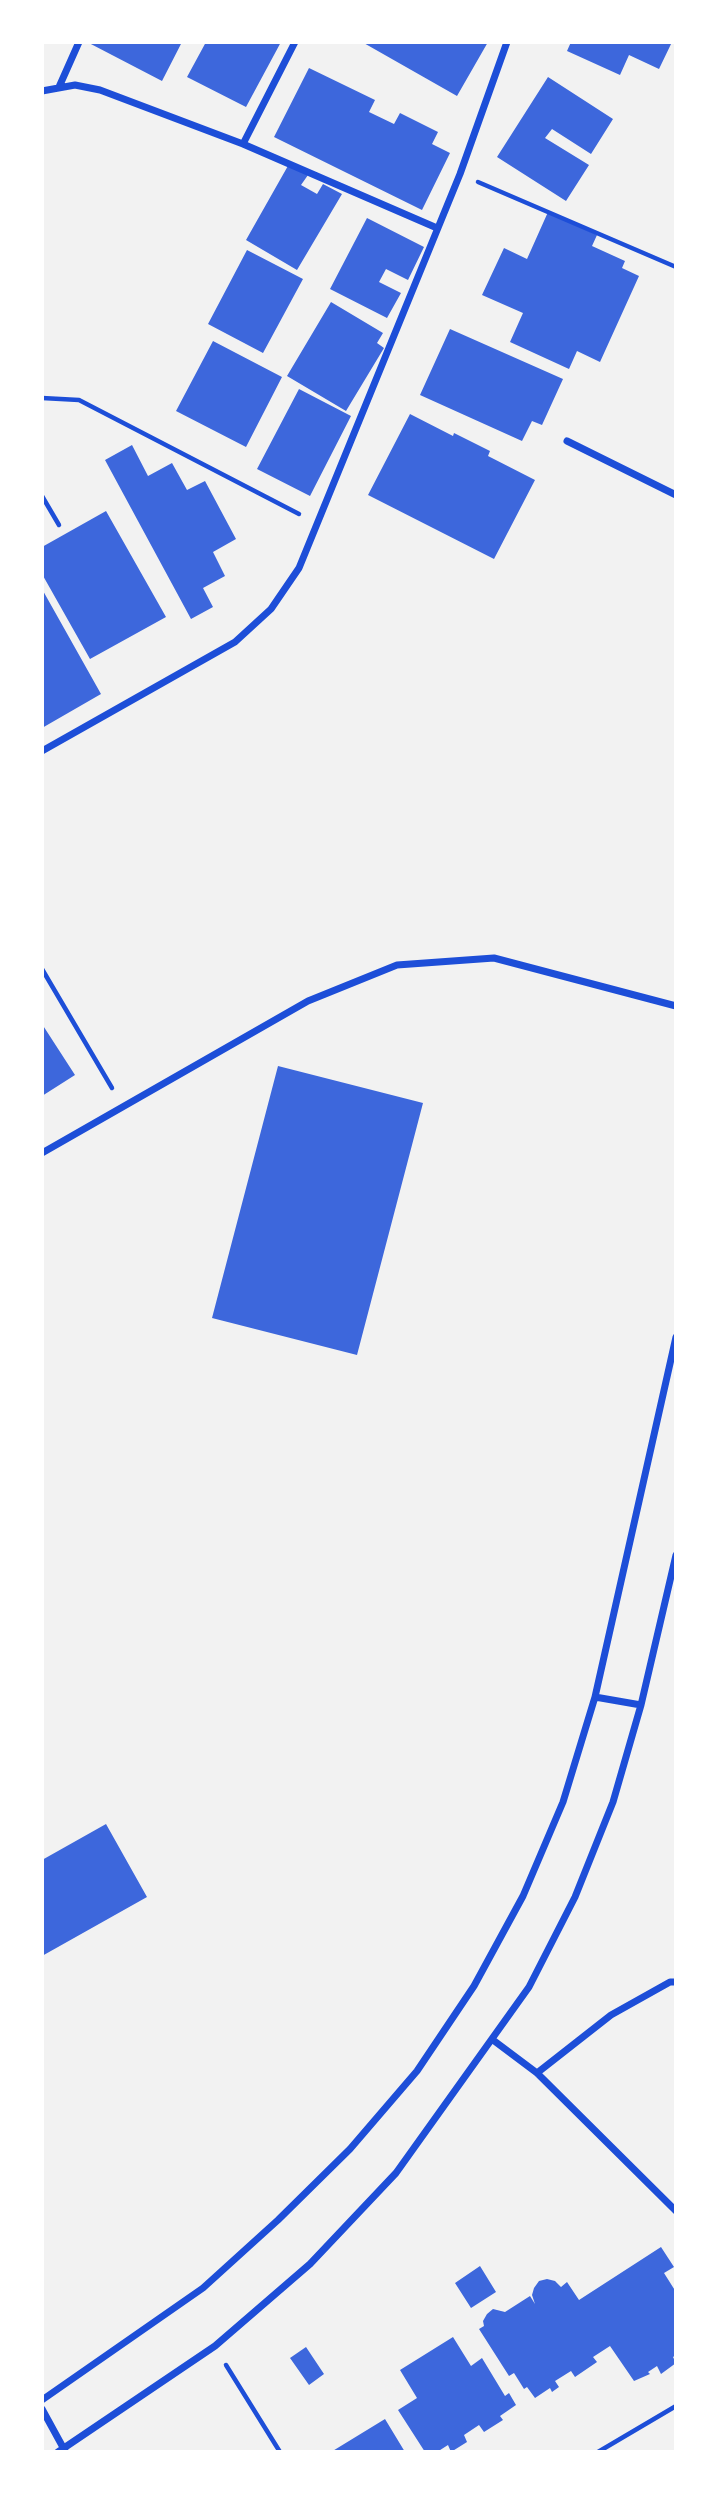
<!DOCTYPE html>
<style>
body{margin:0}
#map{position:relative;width:718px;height:2494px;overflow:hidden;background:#f2f2f2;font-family:"DM Sans",sans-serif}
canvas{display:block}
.frame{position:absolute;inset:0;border:44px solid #fff;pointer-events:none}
</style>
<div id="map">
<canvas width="718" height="2494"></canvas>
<div class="frame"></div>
</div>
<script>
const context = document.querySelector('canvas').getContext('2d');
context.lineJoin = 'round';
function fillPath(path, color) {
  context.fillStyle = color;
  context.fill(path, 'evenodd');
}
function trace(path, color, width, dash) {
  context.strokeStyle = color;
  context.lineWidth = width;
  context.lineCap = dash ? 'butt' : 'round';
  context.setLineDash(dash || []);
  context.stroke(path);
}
fillPath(new Path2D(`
 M87 42H182L162 81Z
 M206 42H281L246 107 187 77Z
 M362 42H488L457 96Z
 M571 42H672L659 69 629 55 620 75 567 51Z
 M309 68 375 100 369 112 394 124 400 113 438 132 432 144 450 153 422 210 274 137Z
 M548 77 613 119 591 154 552 129 545 138 589 165 566 201 497 157Z
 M289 164 308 175 301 185 317 194 323 184 342 194 297 270 246 240Z
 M548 212 597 235 592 246 625 261 622 268 639 276 600 362 577 351 569 369 510 342 523 313 482 295 504 248 527 259Z
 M367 218 424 247 408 280 386 269 379 282 401 293 387 318 330 289Z
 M247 250 303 279 263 353 208 324Z
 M331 302 383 333 377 343 384 348 346 411 287 376Z
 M450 329 563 379 542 425 532 421 522 441 420 395Z
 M213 341 282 377 246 447 176 411Z
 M299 389 351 416 310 496 257 469Z
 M410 414 453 436 454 433 490 451 488 456 535 480 494 559 368 495Z
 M132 445 148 476 172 463 187 490 205 481 236 539 213 552 225 576 203 588 213 607 191 619 105 460Z
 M106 511 166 617 90 659 42 574V547Z
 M42 589 101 694 42 728Z
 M42 1024 75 1075 42 1096Z
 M278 1066 423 1103 357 1355 212 1318Z
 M106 1824 147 1897 42 1956V1860Z
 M661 2247 674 2267 664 2273 676 2292V2355L673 2357 676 2363 661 2374 657 2366 648 2372 650 2374 634 2381 610 2346 593 2357 597 2362 575 2377 571 2371 555 2381 559 2387 552 2392 550 2388 535 2398 527 2387 524 2389 514 2373 509 2376 479 2329 484 2326 483 2321 487 2314 493 2309 505 2312 530 2296 535 2304 532 2295 534 2288 539 2281 547 2279 555 2281 561 2287 567 2282 579 2300Z
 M480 2266 496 2292 471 2308 455 2283Z
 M453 2337 471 2366 482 2358 505 2396 509 2393 516 2405 500 2416 503 2420 484 2432 479 2425 464 2435 467 2442 451 2452 448 2445 437 2452H425L398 2410 417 2398 400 2370Z
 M306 2347 324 2374 309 2385 290 2358Z
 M385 2419 405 2452H331Z`), '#3d67dc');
trace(new Path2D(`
 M478 182 676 267
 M42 398 79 400 299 514
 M42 496 59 525
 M42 969 112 1088
 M226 2365 280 2452
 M598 2452 676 2406`), '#1d4ed8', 4.5);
trace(new Path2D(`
 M59 87 79 42
 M42 91 75 85 100 90 243 144 437 228
 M243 144 295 42
 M567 441 676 495
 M42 751 235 642 271 609 299 568 460 174 507 42
 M42 1153 308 1001 397 965 494 958 676 1006
 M595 1697 641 1705
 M493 2040 537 2073 676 2211
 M537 2073 611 2015 670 1982H676
 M42 2400 203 2288 278 2220 350 2149 417 2071 474 1986 523 1896 563 1802 595 1697 676 1337
 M42 2409 65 2451
 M58 2452 215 2346 310 2264 396 2173 529 1987 575 1897 613 1802 641 1705 676 1555`), '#1d4ed8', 7);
</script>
